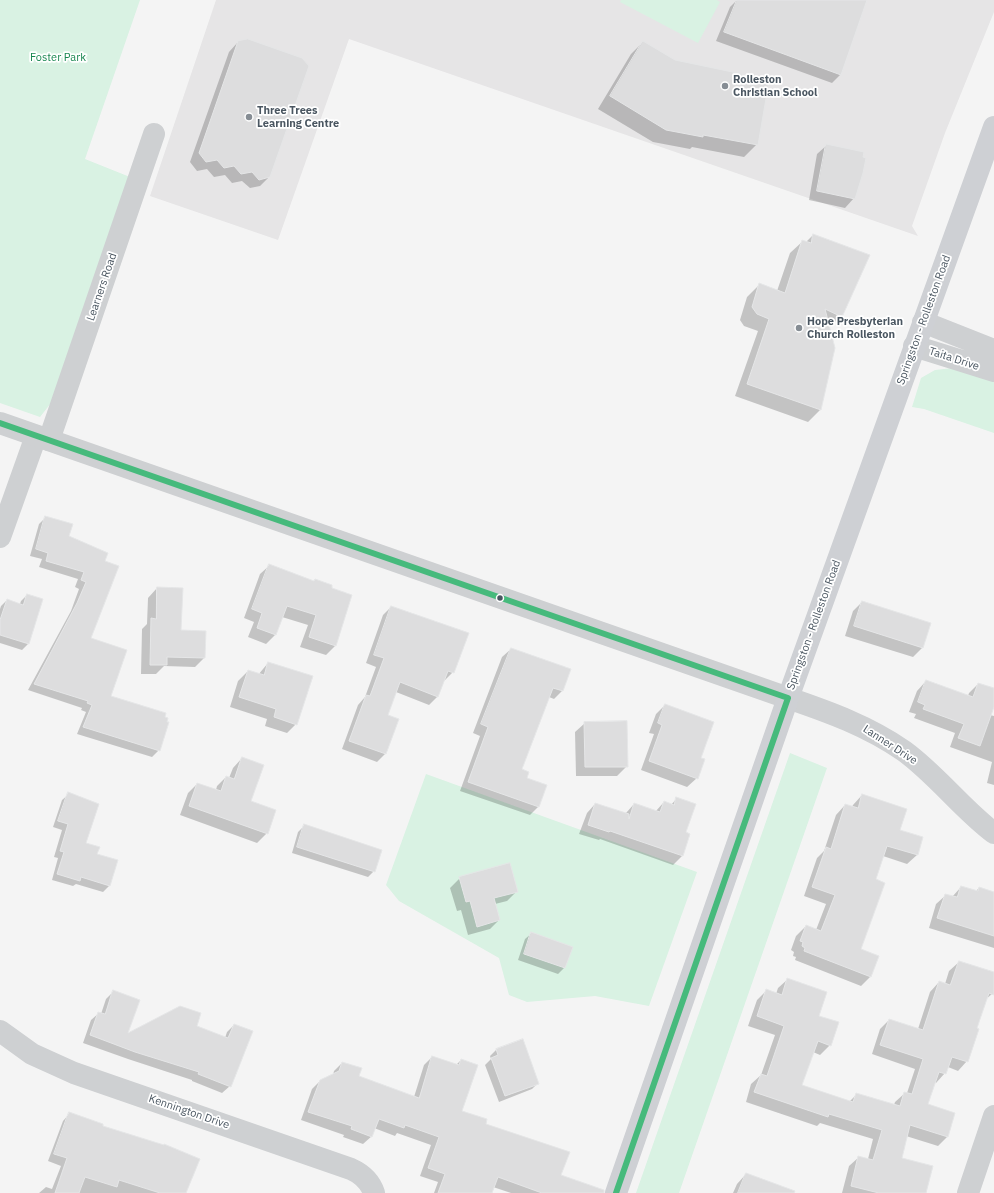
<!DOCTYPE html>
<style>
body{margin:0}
canvas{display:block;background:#f4f4f4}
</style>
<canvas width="994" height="1193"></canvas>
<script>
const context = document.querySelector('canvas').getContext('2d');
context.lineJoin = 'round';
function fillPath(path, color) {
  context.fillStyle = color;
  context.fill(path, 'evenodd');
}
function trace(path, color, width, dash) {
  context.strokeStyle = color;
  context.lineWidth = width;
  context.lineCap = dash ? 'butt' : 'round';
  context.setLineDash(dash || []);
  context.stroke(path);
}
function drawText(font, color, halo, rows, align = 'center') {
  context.font = font + ' "IBM Plex Sans",sans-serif';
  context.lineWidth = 3.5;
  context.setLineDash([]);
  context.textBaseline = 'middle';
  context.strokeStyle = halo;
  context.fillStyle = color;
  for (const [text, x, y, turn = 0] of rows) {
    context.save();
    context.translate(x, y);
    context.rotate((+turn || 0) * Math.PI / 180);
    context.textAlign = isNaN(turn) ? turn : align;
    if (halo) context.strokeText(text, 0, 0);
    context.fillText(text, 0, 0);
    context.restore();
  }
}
fillPath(new Path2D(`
 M216 0H994V12L945 133 912 226 918 236 349 39 278 240 150 196Z`), '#e6e5e6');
fillPath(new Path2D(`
 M0 0H140L85 159 130 177 51 403 40 417 0 403Z
 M621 0H717L720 2 698 43 620 2Z
 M953 368 994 381V433L924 409 912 407 921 378 935 370Z
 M790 753 827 768 679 1193H636Z
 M426 774 697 872 649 1006 595 996 527 1002 509 995 499 958 399 901 386 885Z`), '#d9f2e3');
fillPath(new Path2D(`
 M737 0H866L840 75 832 83 716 41 730 7Z
 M238 42 269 177 260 186 250 188 242 181 232 183 225 175 214 177 207 169 197 171 190 162 229 52Z
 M643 42 757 144 744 157 692 147 690 149 653 142 598 109 631 54Z
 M827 145 854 198 845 208 809 200 817 154Z
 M813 235 841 316 829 328 820 410 808 422 735 396 758 331 744 326 740 320 747 297 760 284 777 291 790 253 803 241 806 242Z
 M46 517 68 537 104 561 90 638 110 696 159 750 152 757 77 734 86 712 81 710 82 708 28 690 71 611 79 589 75 587 78 579 39 567 42 559 30 556 39 524Z
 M270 565 314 582 335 646 326 655 300 647 308 625 282 617 275 635 266 644 248 637 254 622 244 618 260 574Z
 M157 588 182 589 180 631 204 658 195 667 164 666 156 674H141L142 629 147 624 148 598Z
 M27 595 42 600 28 644 22 650 0 643V609L1 606 7 600 20 604 21 601Z
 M862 602 922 648 913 657 845 636 853 611Z
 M391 607 453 672 444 681 438 696 429 705 396 692 386 716 397 720 385 754 377 762 342 749 358 705 365 697 376 667 366 663 383 615Z
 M511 649 562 691 554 699 549 697 520 770 526 778 546 786 538 807 530 815 460 791 480 736 473 733 502 657Z
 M268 663 296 724 287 733 265 726 267 719 230 707 238 681 248 671 258 675Z
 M926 681 968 696 969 693 978 684 994 689V704L990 715 994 716V785L987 783 992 762 950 747 955 733 914 718 916 714 909 712 917 691Z
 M665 705 700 758 697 778 687 787 641 770 654 734 649 733 656 714Z
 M585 723 627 766 617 776H576L575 732Z
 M242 758 250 801 267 833 257 843 180 815 188 793 197 784 216 790 217 786 226 777 229 778 233 768Z
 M69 794 84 843 96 854 109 886 103 892 76 884 73 886 52 880 58 858 54 857 62 830 53 827 62 800Z
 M862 795 899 831 922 838 917 855 907 864 883 856 874 880 859 950 878 957 870 977 861 986 795 960 796 957 793 956 794 952 791 950 796 936 806 926 816 930 826 904 804 896 817 858 824 851 836 815 845 805 852 807 853 805Z
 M677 798 685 833 689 834 682 856 673 865 600 839 599 840 579 834 587 813 595 804 626 813 634 804 655 812 664 802 671 805Z
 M304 826 374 871 368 877 292 853 298 832Z
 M460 878 517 891 507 901 495 904 499 920 490 929 468 935 461 910 457 911 450 888Z
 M961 887 976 891 979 888 994 893V948L929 928 936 904 946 895 952 897Z
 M532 933 571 947 564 968 558 974 518 960 525 939Z
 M959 962 994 973V986L992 994 985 1000 967 1061 958 1071 948 1067 945 1073 936 1083 935 1082 927 1105 954 1113 947 1137 938 1146 906 1136 901 1158 925 1193H842L849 1166 859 1157 868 1159 873 1139 820 1123 817 1126 746 1102 751 1084 761 1075 775 1035 748 1026 757 1000 767 990 776 994 778 988 788 979 818 1016 830 1045 820 1055 813 1052 801 1086 849 1102 857 1094 894 1105 895 1102 905 1093H907L915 1069 872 1054 880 1029 889 1020 918 1029 930 992 939 982 945 984 949 971Z
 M114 991 126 1035 196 1027 225 1038 227 1032 234 1025 230 1086 222 1093 192 1081V1080L128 1059 83 1043 91 1020 99 1013 101 1014 106 999Z
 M523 1041 538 1083 532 1089 499 1102 485 1065 491 1059 490 1056 496 1050Z
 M432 1057 456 1065 461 1060V1111L485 1124 560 1175 575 1193H511L493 1187 491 1193H434L438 1182 420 1176 431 1145 397 1133 395 1136 374 1128 372 1136 363 1144 343 1137 344 1135 301 1120 312 1089 320 1081 333 1075 334 1071 342 1063 358 1077 414 1097 424 1065Z
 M70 1113 101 1127 184 1193H39L46 1187 52 1189 61 1166 48 1161 63 1121Z
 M746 1174 762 1193H733L737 1184Z`), '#0003');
const building = new Path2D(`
 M737 0H867L841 75 724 32Z
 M248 39 302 58 309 66 270 177 259 180 252 172 241 174 234 166 224 168 217 160 206 162 199 153 238 41Z
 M643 41 675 60 742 74V76L769 81 758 145 703 135V137L666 130 610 96Z
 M826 144 864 152 863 157 866 158 863 173 855 199 817 191Z
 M813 234 870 255 842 317 825 309 835 348 821 410 747 384 769 319 757 314 752 307 759 283 785 293 802 240 811 243Z
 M45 516 73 524 69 536 108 553 105 561 119 566 91 638 127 650 111 696 166 713 165 717 168 718 167 722H169L160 751 83 727 92 705 87 703 88 701 34 684 77 603 86 582 81 580 84 572 46 561 48 553 36 549Z
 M269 564 314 581 315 579 332 585V588L352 595 336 646 309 637 316 615 287 606 276 635 257 628 262 613 252 609Z
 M157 587 183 588 181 630 206 631 205 658 167 657V665H150L151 618 156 619Z
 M27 594 43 599 29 644 0 635V620L7 599 23 605Z
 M862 601 931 623 923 648 854 626Z
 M391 606 469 633 454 673 448 671 438 697 400 682 388 715 399 719 386 754 349 741 366 695 370 696 384 658 374 655Z
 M511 648 571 669 563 691 553 688 522 769 529 772 527 778 547 785 539 807 468 782 488 727 481 724Z
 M268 662 313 676 297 725 274 717 276 709 239 697 248 670 264 675Z
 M926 680 973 697 978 683 994 688V707L980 746 958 738 964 724 923 709 925 705 918 702Z
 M665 704 714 722 701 758 705 759 698 779 649 761 662 725 658 723Z
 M627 721 628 767H585L584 722Z
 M242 757 264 765 251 801 276 810 268 834 189 806 197 783 221 791 226 776 234 779Z
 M68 792 99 804 86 843 100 847 97 854 118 860 110 886 81 877 80 881 57 874 64 852 60 851 68 824 58 821Z
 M862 794 907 809 900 830 923 837 918 855 887 846 876 879 885 883 861 949 879 956 871 977 804 951 805 948 802 946 803 942 800 941 806 925 821 931 835 895 812 887 826 847 831 849 845 804 858 808Z
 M676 797 696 804 686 832 690 834 683 856 610 831 609 832 588 825 595 803 629 814V819L634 803 660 812 664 801 674 805Z
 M304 824 382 850 375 872 297 847Z
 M510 863 518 892 494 898 500 920 477 927 470 901 466 902 459 877Z
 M961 886 978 891 979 887 994 892V936L937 918 945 894 957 897Z
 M531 932 573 947 565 968 524 954Z
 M959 961 994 972V995L989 993 977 1028 979 1029 968 1062 952 1057 946 1074 939 1072 928 1104 955 1113 948 1137 910 1125 902 1158 933 1166 926 1193H879L851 1186 858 1156 873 1160 882 1130 829 1114 828 1117 754 1092 761 1074 767 1076 784 1026 757 1016 766 989 782 995 787 978 827 992 819 1016 839 1022 831 1046 818 1041 802 1085 853 1102 856 1093 900 1106 904 1092 912 1094 923 1059 880 1045 889 1019 923 1030 939 981 950 985Z
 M113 990 140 1000 128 1033 180 1006 201 1013 197 1026 228 1038 234 1024 253 1031 231 1087 198 1074 199 1072 135 1052 90 1035 98 1012 105 1014Z
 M523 1039 539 1084 505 1096 491 1058 498 1055 496 1049Z
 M432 1056 459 1065 461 1059 478 1065 462 1111 487 1119 486 1124 570 1152 561 1175 604 1190V1193H542L498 1177 492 1193H438L445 1174 428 1168 439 1137 405 1125 404 1128 379 1119 372 1137 351 1129 352 1126 308 1112 320 1080 339 1071 342 1062 362 1068 359 1076 419 1098Z
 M69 1112 103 1124V1126L164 1145V1144L200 1159 186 1193H160L119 1180 117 1187 85 1177 79 1193H55L67 1158 54 1154Z
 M746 1173 795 1191 794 1193H738Z`);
fillPath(building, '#ddddde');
trace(building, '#e5e6e7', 1);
trace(new Path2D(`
 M923 322 994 350
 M914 346 994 371
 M49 440 154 134
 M0 537 36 436
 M0 1031 32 1054 74 1073 351 1169C362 1174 370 1181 374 1193
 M968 1193 994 1116`), '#ced0d2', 22);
trace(new Path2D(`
 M0 423 788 698C829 712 868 726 904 751 937 775 962 809 994 833`), '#ced0d2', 22);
trace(new Path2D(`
 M616 1193 788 698 994 127`), '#ced0d4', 22);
trace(new Path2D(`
 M0 423 788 698 616 1193`), '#46ba7c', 6);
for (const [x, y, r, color] of [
 [725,86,4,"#868d94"],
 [249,117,4,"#868d94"],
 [799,328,4,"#868d94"],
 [500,598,3.5,"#4a5661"]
]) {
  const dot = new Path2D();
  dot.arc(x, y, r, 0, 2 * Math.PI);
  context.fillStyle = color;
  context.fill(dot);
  trace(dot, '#fff', 1.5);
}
drawText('11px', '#17864f', '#fff', [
 ["Foster Park",58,58]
]);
drawText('bold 11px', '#4a5661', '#fff', [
 ["Rolleston",733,80],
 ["Christian School",733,93],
 ["Three Trees",257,111],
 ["Learning Centre",257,124],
 ["Hope Presbyterian",807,322],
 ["Church Rolleston",807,335]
], 'left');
drawText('11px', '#4a5661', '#fff', [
 ["Learners Road",102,287,-71],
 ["Springston - Rolleston Road",924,320,-70],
 ["Taita Drive",954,359,18],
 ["Springston - Rolleston Road",814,625,-70],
 ["Lanner Drive",890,745,33],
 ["Kennington Drive",189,1112,19]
]);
</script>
